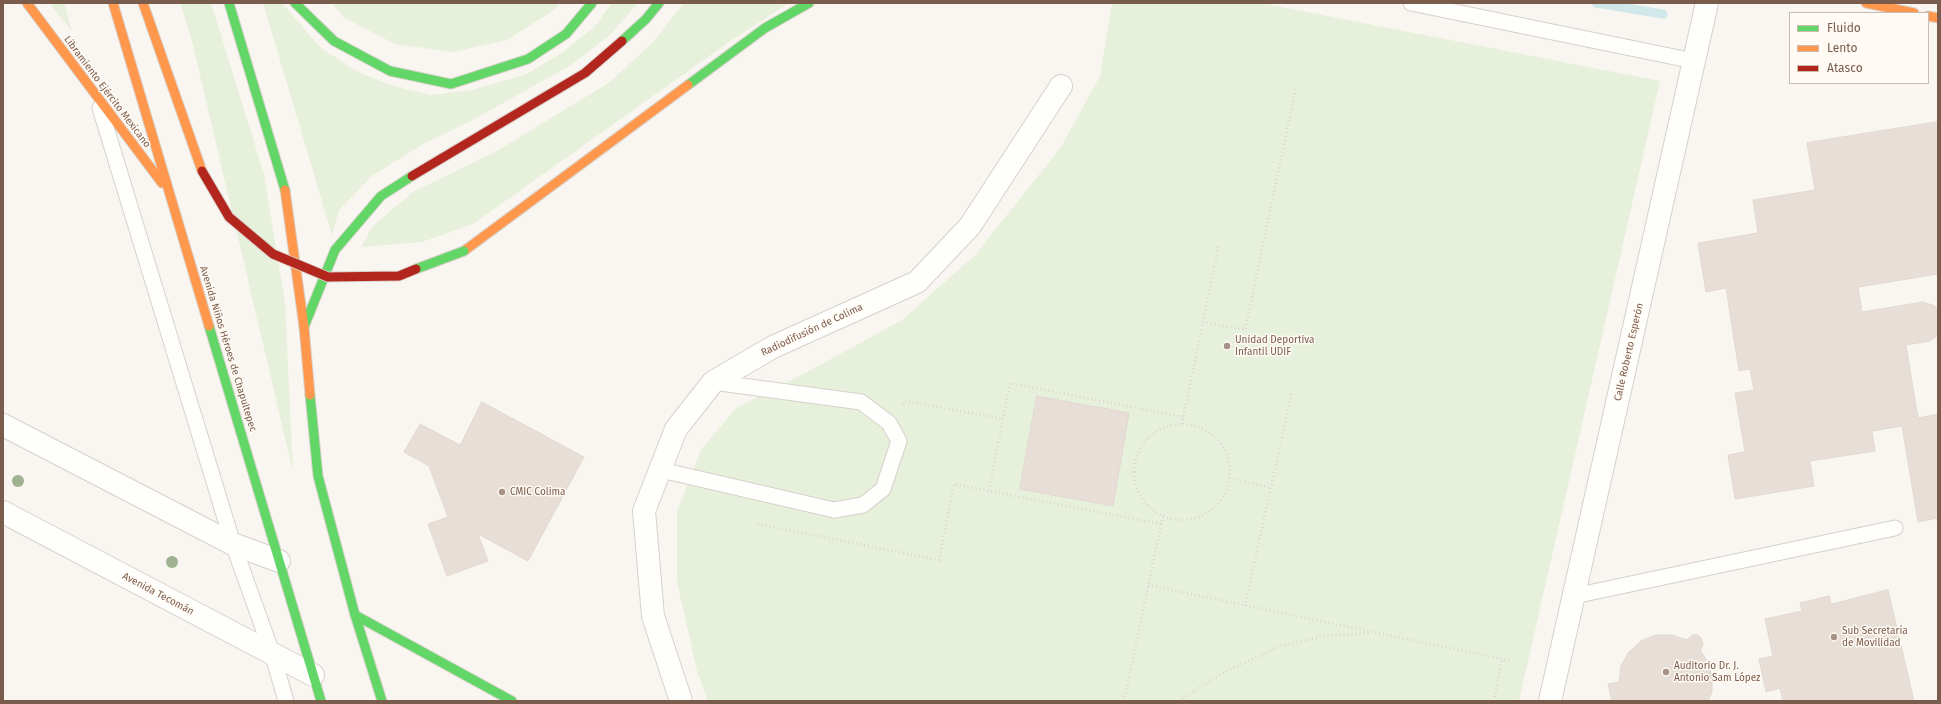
<!DOCTYPE html>
<meta charset="utf-8">
<style>
body{margin:0}
#map{position:relative;width:1941px;height:704px;overflow:hidden;background:#f9f5f0;font-family:"Fira Sans",sans-serif}
canvas{display:block}
.frame{position:absolute;inset:0;border:4px solid #7a5c4d;pointer-events:none}
.legend{position:absolute;left:1789px;top:12px;width:140px;height:72px;box-sizing:border-box;background:#fffaf3;border:1px solid #cabbb1;margin:0;padding:5px 7px;list-style:none;font-size:12px;color:#7a5c4d}
.legend li{display:flex;align-items:center;gap:8px;height:20px}
.legend b{width:20px;border:1px solid #cabbb1}
</style>
<div id="map">
<canvas width="1941" height="704"></canvas>
<div class="frame"></div>
<ul class="legend">
<li><b style="height:5px;background:#63d668"></b>Fluido</li>
<li><b style="height:5px;background:#ff974d"></b>Lento</li>
<li><b style="height:5px;background:#b3261e"></b>Atasco</li>
</ul>
</div>
<script>
const context = document.querySelector('canvas').getContext('2d');
context.lineJoin = 'round';
function fillPath(path, color) {
  context.fillStyle = color;
  context.fill(path, 'evenodd');
}
function trace(path, color, width, dash) {
  context.strokeStyle = color;
  context.lineWidth = width;
  context.lineCap = dash ? 'butt' : 'round';
  context.setLineDash(dash || []);
  context.stroke(path);
}
function drawText(font, color, halo, rows, align = 'center') {
  context.font = font + ' "Fira Sans",sans-serif';
  context.lineWidth = 3;
  context.setLineDash([]);
  context.textBaseline = 'middle';
  context.strokeStyle = halo;
  context.fillStyle = color;
  for (const [text, x, y, turn = 0] of rows) {
    context.save();
    context.translate(x, y);
    context.rotate((+turn || 0) * Math.PI / 180);
    context.textAlign = isNaN(turn) ? turn : align;
    if (halo) context.strokeText(text, 0, 0);
    context.fillText(text, 0, 0);
    context.restore();
  }
}
fillPath(new Path2D(`
 M49 3H64L72 31Z
 M180 3H211L264 174 285 303 293 472 192 41Z
 M263 3H282L320 47 356 71 393 86 431 95 473 90 527 74 563 52 595 26 612 3H638L611 34 571 65 469 122 423 144 372 176 339 210 332 235Z
 M331 3H560L554 10 507 40 452 52 395 44 345 18Z
 M684 3H789L729 42 473 224 422 242 361 247 373 226 413 192 497 151 610 82 653 42Z
 M1112 3H1261L1660 81 1519 701H708L697 671 677 582V511L701 450 736 408 807 372 902 320 975 255 1061 147 1100 76Z`), '#e7f0db');
trace(new Path2D(`
 M1596 3 1663 14`), '#d0e8ea', 9);
const building = new Path2D(`
 M1938 122V274L1858 287 1862 312 1923 302 1935 306 1938 313V335L1930 341 1906 345 1918 418 1938 414V518L1918 522 1902 426 1872 431 1875 451 1810 461 1814 486 1735 499 1728 455 1745 452 1735 393 1754 390 1750 369 1739 371 1726 288 1706 292 1698 243 1758 233 1753 200 1815 190 1807 143Z
 M1037 396 1129 413 1113 506 1020 489Z
 M482 402 584 457 528 561 478 534 488 561 447 576 428 524 448 517 429 466 404 452 420 424 460 445Z
 M1888 590 1914 701H1783L1780 688 1766 692 1759 659 1773 656 1765 619 1802 611 1800 603 1829 596 1831 604Z
 M1656 635H1672L1687 640 1692 635H1698L1702 639 1703 645 1700 650 1708 662 1712 677V692L1708 701H1710H1612L1608 684 1619 682 1621 666 1629 652 1641 641Z`);
fillPath(building, '#e6ded7');
trace(building, '#e2d8d2', 1);
const lane = new Path2D(`
 M1411 3 1694 61
 M100 108 233 544 272 653 286 701
 M661 470 834 510 863 505 883 489 899 441 889 423 861 402 713 382
 M1574 596 1895 528`);
const street = new Path2D(`
 M3 425 233 544 279 561
 M3 512 313 675
 M681 701 653 616 644 511 676 429 713 382 773 347 917 282 970 226 1061 86
 M1550 701 1707 3`);
const fast = new Path2D(`
 M229 3 285 190
 M295 3 334 41 390 71 451 84 528 59 566 34 592 3
 M622 41 646 19 659 3
 M688 85 765 28 809 3
 M209 326 321 701
 M304 327 335 250 381 196 412 176
 M310 395 318 476 355 615 382 701
 M355 615 512 701`);
const slow = new Path2D(`
 M27 3 162 183
 M113 3 209 326
 M143 3 202 171
 M1866 3 1914 13
 M1928 16 1938 18
 M285 190 304 327 310 395
 M464 251 688 85`);
const jam = new Path2D(`
 M412 176 585 73 622 41`);
trace(lane, '#d7d1cb', 17);
trace(street, '#d7d1cb', 24);
trace(fast, '#d9d2cb', 11);
trace(slow, '#d9d2cb', 11);
trace(jam, '#d9d2cb', 11);
trace(new Path2D(`
 M1203 322 1245 330 1296 87
 M903 405 906 401 1003 419
 M1182 424 1219 244
 M1134 472a48 48 0 1 1 96 0a48 48 0 1 1-96 0Z
 M1229 478 1271 488
 M758 524 939 560 954 484 989 491
 M1161 524 989 491 1010 383 1183 417
 M1148 585 1512 661
 M1245 606 1292 391
 M1124 701 1163 516
 M1179 701 1223 673 1280 646 1325 636 1369 633
 M1494 701 1502 659`), '#dcd5d0', 2.5, [1, 3]);
trace(lane, '#fefefd', 15);
trace(street, '#fefefd', 22);
trace(fast, '#63d668', 9);
trace(slow, '#ff974d', 9);
trace(jam, '#b3261e', 9);
const fastBridge = new Path2D(`
 M416 269 464 251`);
const jamBridge = new Path2D(`
 M202 171 229 217 273 254 328 277 399 276 416 269`);
trace(fastBridge, '#dad1cc', 11, []);
trace(jamBridge, '#dad1cc', 11, []);
trace(fastBridge, '#63d668', 9);
trace(jamBridge, '#b3261e', 9);
context.fillStyle = '#9eb190';
for (const [x, y] of [
 [18,481],
 [172,562]
]) {
  context.beginPath();
  context.arc(x, y, 6, 0, 2 * Math.PI);
  context.fill();
}
for (const [x, y, r, color] of [
 [1227,346,4,"#a69286"],
 [502,492,4,"#a69286"],
 [1834,637,4,"#a69286"],
 [1666,672,4,"#a69286"]
]) {
  const dot = new Path2D();
  dot.arc(x, y, r, 0, 2 * Math.PI);
  context.fillStyle = color;
  context.fill(dot);
  trace(dot, '#fffaf3', 1.5);
}
drawText('10px', '#7a5c4d', '#fffaf3', [
 ["Libramiento Ejército Mexicano",107,92,53],
 ["Radiodifusión de Colima",812,330,-25],
 ["Avenida Niños Héroes de Chapultepec",228,349,73],
 ["Calle Roberto Esperón",1629,352,-77],
 ["Avenida Tecomán",158,594,28]
]);
drawText('10px', '#7a5c4d', '#fffaf3', [
 ["Unidad Deportiva",1235,340],
 ["Infantil UDIF",1235,352],
 ["CMIC Colima",510,492],
 ["Sub Secretaría",1842,631],
 ["de Movilidad",1842,643],
 ["Auditorio Dr. J.",1674,666],
 ["Antonio Sam López",1674,678]
], 'left');
</script>
